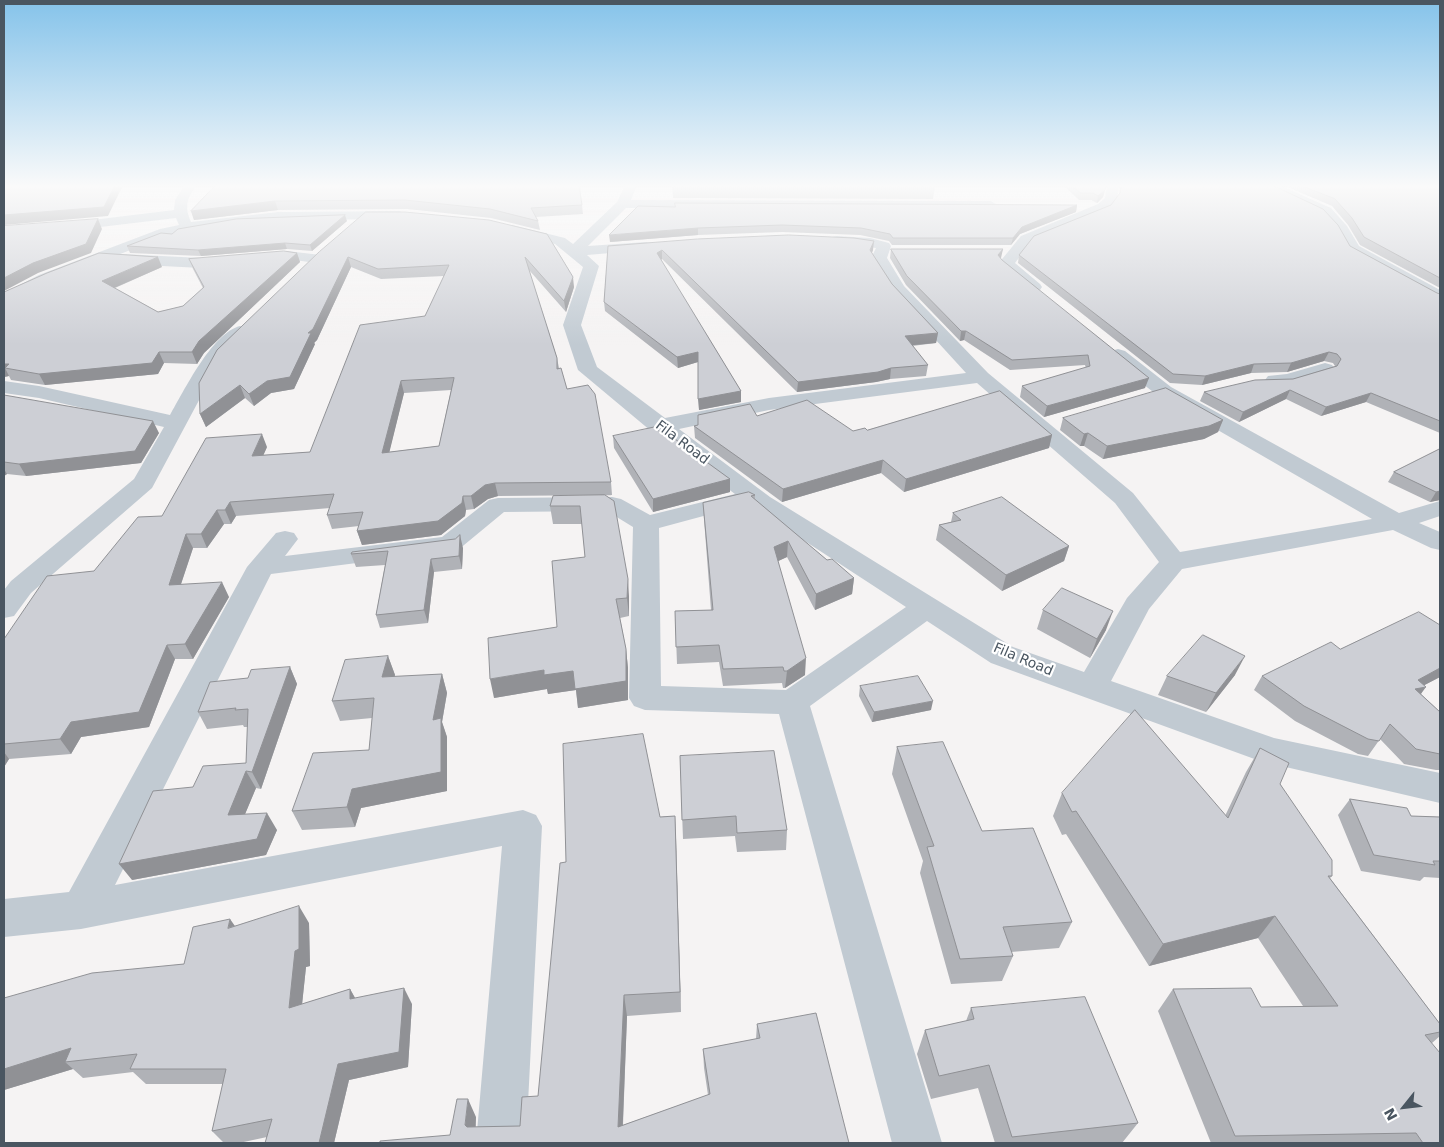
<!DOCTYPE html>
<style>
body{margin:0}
#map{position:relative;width:1444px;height:1147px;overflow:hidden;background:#f5f3f3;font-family:"DejaVu Sans",sans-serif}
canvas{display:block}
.frame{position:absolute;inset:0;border:5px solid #4a5661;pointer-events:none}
.north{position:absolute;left:1379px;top:1082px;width:50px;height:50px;-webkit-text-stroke:4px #fff;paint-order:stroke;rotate:241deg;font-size:14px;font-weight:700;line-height:20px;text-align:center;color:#4a5661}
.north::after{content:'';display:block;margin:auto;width:18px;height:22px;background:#4a5661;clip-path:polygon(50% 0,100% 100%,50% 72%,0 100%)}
</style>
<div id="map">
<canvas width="1444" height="1147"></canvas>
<div class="frame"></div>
<div class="north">N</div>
</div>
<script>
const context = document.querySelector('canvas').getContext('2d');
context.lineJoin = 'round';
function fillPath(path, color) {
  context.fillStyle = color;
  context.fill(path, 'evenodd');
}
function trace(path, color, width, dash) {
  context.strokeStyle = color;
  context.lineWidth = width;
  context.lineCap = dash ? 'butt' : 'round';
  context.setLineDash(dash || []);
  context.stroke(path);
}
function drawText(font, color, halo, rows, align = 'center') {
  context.font = font + ' "DejaVu Sans",sans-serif';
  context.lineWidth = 4.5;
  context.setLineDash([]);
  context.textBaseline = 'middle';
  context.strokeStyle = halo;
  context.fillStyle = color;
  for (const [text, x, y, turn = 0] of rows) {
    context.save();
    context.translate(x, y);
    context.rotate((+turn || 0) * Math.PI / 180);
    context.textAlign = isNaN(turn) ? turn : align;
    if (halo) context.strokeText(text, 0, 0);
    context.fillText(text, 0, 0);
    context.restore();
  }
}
fillPath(new Path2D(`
 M185 185H197C187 198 184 206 191 222L278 212 400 211 407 215 400 219 278 220 207 227 169 235 51 281 4 304V293L39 275 160 229 179 225 176 218 92 228 4 234V226L92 220 174 210 175 200Z
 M625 185H637L631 200 991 201 997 205 991 209 626 208 588 246 646 242 651 243 653 246 651 249 646 250 587 255 599 266 581 325 597 367 665 418 769 398 966 373 892 292 871 258 876 248 837 244 832 243 830 240 832 237 837 236 870 238 889 243 891 246 887 258 904 286 988 373 1133 493 1180 552 1372 519 1157 395 1111 359 1109 355 1111 351 1118 349 1125 351 1171 387 1399 513 1440 501V516L1419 523 1440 532V550L1431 548 1393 530 1182 569 1149 609 1111 681 1274 738 1440 773V803L1260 761 991 663 927 621 810 706 942 1143H892L779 714 645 710 634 706 629 698 633 527 607 511 504 512 458 550 271 574 115 885 523 810 536 815 542 826 526 1143H476L502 846 81 929 4 937V899L69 892 247 567 276 533 285 531 294 533 298 539 285 556 442 537 489 500 498 498 612 497 621 499 650 515 735 494 651 431 578 370 563 325 583 267 555 244 507 232 505 229 512 225 565 238 573 244 617 202ZM977 383 1115 503 1159 562 1127 598 1084 672 1013 647 770 497 679 429 769 410ZM748 504 906 607 786 690 661 686 659 528Z
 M1107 185H1119L1117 199 1108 210 1031 242 1015 263 1040 284 1042 287 1040 290H1028L1001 267 998 264 1021 236 1098 204 1105 198Z
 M1264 185H1279L1331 208 1347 226 1359 246 1440 290V301L1434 300 1348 252 1336 231 1321 214 1266 188Z
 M287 251 321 255 324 258 321 261 316 263 287 259 201 268 123 264 118 262 115 259 118 256 123 254 201 258Z
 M240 326 246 327 249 331 220 361 152 488 31 593 14 616 4 618V590L11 581 134 479 164 427 39 398 4 393V381L39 386 170 415C184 391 212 333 240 326Z
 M1325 363 1332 365 1335 369 1332 373C1311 379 1290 390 1268 384L1265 380 1268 376 1287 374Z`), '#c1cad2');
fillPath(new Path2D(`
 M216 185 582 205 583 214 536 217 538 221 540 230 491 218 407 209 278 210 194 220 191 211Z
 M672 185H935L933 199 673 198Z
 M1063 185H1106L1103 197 1097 203 1091 200H1079Z
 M1120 185H1272L1350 246 1437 293 1440 294V433L1366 402 1321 416 1286 399 1239 422 1200 401 1204 392 1293 379 1335 366 1333 363 1324 361 1287 372 1251 373 1202 385 1170 383 1018 263 1019 255 1111 205 1119 195Z
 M1283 185H1440V288L1360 245 1348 225 1332 206Z
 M675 203 1077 205 1076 212 1020 234 1011 245H892L889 241 860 235 782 232 698 235 610 242 675 207Z
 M489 220 574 287 566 312 529 270 557 358 559 368 567 389 611 482 612 495 498 496 488 499 474 509 466 510 465 516 441 535 362 545 357 531 359 526 332 529 327 515 330 508 236 516 231 524H224L207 548H193L181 584 229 597 193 659H175L149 727 81 737 71 754 9 759 4 767V639L94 571 162 516 267 447 263 455 310 452 425 316 444 276 381 279 351 267 317 340 314 343 315 344 294 389 271 393 254 406 245 398 206 427 200 414 319 252ZM451 390 439 446 389 452 404 393Z
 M347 221 312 251 287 249 201 256 130 253 127 246 172 234Z
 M608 246 873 250 872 253 892 284 938 333 936 343 912 346 928 365 926 376 890 379 876 382 797 392 662 259 661 260 741 391V402L699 410 698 362 678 368 605 311 604 302Z
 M891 249H1003L1000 258 1145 388 1044 417 1020 397 1022 386 1086 368 1085 365 1010 370 964 340 960 341 906 285 890 258Z
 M297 253 300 262 204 353 197 364 164 363 158 374 45 385 11 380 9 376 4 377V292L162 267 115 288 158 312 183 306 203 288 193 269 189 259Z
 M4 395 159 433 141 463 26 476 7 474 4 476Z
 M757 416 853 431 867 430 1052 435 1049 448 904 492 881 473 782 502 695 438 694 426Z
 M1063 418 1223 420 1218 432 1204 439 1103 459 1084 446H1080L1060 430Z
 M662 435 730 479V492L653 512 614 448 613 436Z
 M1440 449V500L1430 502 1388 482 1394 472Z
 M605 495 629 597V616L620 618 626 649 628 668V700L578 708 576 690 548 694 547 689 494 698 557 627 585 557 582 524H553L550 506Z
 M755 495V500L827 560 854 578 852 594 815 610 787 557 778 561 805 675 785 688H783L782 683 723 686 719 662 677 664 675 611 711 610 704 519 703 503Z
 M953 513 1069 546 1064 561 1002 591 936 540 939 525 951 522Z
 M463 548 462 569 434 572 428 623 380 628 376 615 385 565 356 567 351 554 352 552Z
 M1043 610 1106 630 1090 658 1037 629Z
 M1440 625V677L1424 685 1421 694 1440 712V770H1436L1404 764 1380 739 1368 756 1358 754 1295 721 1254 690 1262 676 1340 649Z
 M388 656 395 675 394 677 442 674 447 693 442 722 447 737V791L361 808 355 827 302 830 292 811 369 750 372 718 340 721 332 701Z
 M290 667 297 684 261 789 256 788 245 814 277 830 266 855 132 880 246 763 248 727H244L243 725 207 729 198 712 248 678Z
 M1235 675 1206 712 1158 695 1167 676Z
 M860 686 931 710 872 722 859 696Z
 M897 747 1072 922 1059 948 1011 952 1013 956 1002 981 951 984 920 873 923 861 892 774Z
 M1260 748 1332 876 1330 878 1440 1024V1036L1432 1043 1440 1143H1211L1158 1011 1173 989 1261 1007 1303 1006 1258 938 1149 966 1066 834 1062 835 1053 816 1062 793 1225 816 1246 772Z
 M680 756 787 830 786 850 737 852 735 836 683 839Z
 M1350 799 1411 816 1440 817V878L1424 877 1420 881 1361 871 1338 815Z
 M675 816 681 1012 627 1016 623 1125 708 1095 704 1068 703 1049 756 1039 757 1024 849 1143 450 1135 476 1117V1127L520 1126 538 1096 566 862 660 817Z
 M309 923 310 966 306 967 302 1004 350 989 355 998 412 1004 408 1067 349 1080 334 1143H265L267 1137 239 1143H224L212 1131 223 1084H146L133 1072 83 1078 73 1069 4 1090V998L184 964 235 926Z
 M971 1008 1138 1123 1122 1143H995L978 1088 931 1099 917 1054 925 1030 966 1021Z`), '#b0b2b7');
fillPath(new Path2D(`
 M115 185H123L108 216 4 225V215Z
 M1105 190 1103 197 1097 203 1098 196Z
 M275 201 278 210 194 220 191 211Z
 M1077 205 1076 212 1020 234 1011 245 1013 238 1022 227Z
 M345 215 347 221 312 251 310 245Z
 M98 219 102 229 91 253 38 273 4 291V278Z
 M698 228V235L610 242 609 235Z
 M874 241 873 250 869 259 870 250Z
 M285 243 287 249 201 256 198 250Z
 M1003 249 1001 258 996 264 998 255Z
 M662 250V259L658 262 657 253Z
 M297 253 300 262 204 353 197 364 192 352 199 341Z
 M158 257 162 267 107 291 102 281Z
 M348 257 351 267 317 340 314 343 315 344 294 389 271 393 254 406 249 394 267 381 308 333Z
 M573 277 574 287 566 312 564 301Z
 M961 331H966L964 340 960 341Z
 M938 333 936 343 903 346 905 336Z
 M159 352 164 363 158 374 45 385 39 374Z
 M698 352V362L678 368 677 357Z
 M1329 352 1324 361 1287 372 1291 363Z
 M4 364H9L5 368 9 376 4 377Z
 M1254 364 1251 373 1202 385 1205 376Z
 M891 368 890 379 876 382 797 392 798 382Z
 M1149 378 1145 388 1044 417 1047 406Z
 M401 381 404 393 386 466 382 453Z
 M240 385 245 398 206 427 200 414Z
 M1290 390 1286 399 1239 422 1243 412Z
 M741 391V402L699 410 698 399Z
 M1371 393 1366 402 1321 416 1326 407Z
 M1223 420 1218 432 1204 439 1103 459 1107 446Z
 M153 421 159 433 141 463 26 476 19 464Z
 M1088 433 1084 446H1080L1084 434Z
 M262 434 267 447 257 470 252 456Z
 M1052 435 1049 448 904 492 906 479Z
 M883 460 881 473 782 502 783 489Z
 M4 469 7 474 4 476Z
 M730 479V492L653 512V499Z
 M495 483 498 496 488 499 474 509 471 496 485 485Z
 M1440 491V500L1430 502 1436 492Z
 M463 496 466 510 465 516 441 535 362 545 357 531Z
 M230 502 236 516 231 524 225 510Z
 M217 510 224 524 207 548 201 534Z
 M186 534 193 548 176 599 169 585Z
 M460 535 463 548 462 569 459 556Z
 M788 541 787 557 774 563V547Z
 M1069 546 1064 561 1002 591 1006 575Z
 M431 559 434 572 428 623 424 610Z
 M854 578 852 594 815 610 816 594Z
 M628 579 629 597V616L627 598Z
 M222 582 229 597 193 659 185 644Z
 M1113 611 1106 630 1090 658 1097 639Z
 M167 645 175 659 149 727 81 737 71 754 60 739 71 722Z
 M626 649 628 668V700L578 708 576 690 548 694 547 689 494 698 490 679 544 670Z
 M388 656 395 675 389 697 382 677Z
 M1245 656 1235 675 1206 712 1216 693Z
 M806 658 805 675 785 688 787 671Z
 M290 667 297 684 261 789 252 772Z
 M1440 668V677L1419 688 1426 687 1415 702 1405 704 1418 680Z
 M442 674 447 693 442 722 447 737V791L361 808 355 827 347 807 352 789 433 720Z
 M933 701 931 710 872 722 874 712Z
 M4 752 9 759 4 767Z
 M246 771 256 788 238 831 228 815Z
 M267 813 277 830 266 855 132 880 119 864Z
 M675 816 676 838 681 1012 680 992Z
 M299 906 309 923 310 966 306 967 300 1024 289 1008Z
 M1275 916 1258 938 1149 966 1163 944Z
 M230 919 242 936 228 928Z
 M404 988 412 1004 408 1067 349 1080 334 1143H319L338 1064Z
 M350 989 359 1005 350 999Z
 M624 995 627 1016 622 1143 618 1127Z
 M71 1048 65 1062 73 1069 4 1090V1069Z
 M468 1099 476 1117 474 1143 465 1125Z`), '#909195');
const building = new Path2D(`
 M4 185H115L104 207 4 215Z
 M216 185H579L582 205 531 208 538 221 490 209 405 200 275 201 191 211Z
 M1071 185H1106L1105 190 1098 196 1093 193H1081Z
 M1122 185H1272L1323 209 1338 225 1350 246 1437 293 1440 294V421L1371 393 1326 407 1290 390 1243 412 1204 392 1255 380 1293 379 1337 366 1341 359 1337 354 1329 352 1291 363 1254 364 1205 376 1173 374 1019 255 1034 236 1111 205 1120 193Z
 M1300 185H1440V278L1364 237 1352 218 1335 199Z
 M675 203 1077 205 1022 227 1013 238H893L890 234 861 228 782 225 698 228 609 235 638 206 675 207Z
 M366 212H405L489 220 547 234 573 277 564 301 525 257 557 358V369L561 368 567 389 588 385 595 394 611 482 495 483 485 485 471 496H463L462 503 438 521 357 531 363 512 327 515 334 494 230 502 225 510H217L201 534H186L169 585 222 582 185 644 167 645 139 712 71 722 60 739 4 744V639L47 576 94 571 138 517 162 516 206 438 262 434 252 456 310 452 360 325 425 316 449 265 378 269 348 257 313 329 308 333H311L290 377 267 381 249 394 240 385 200 414 199 383 217 350 319 252ZM454 378 439 446 382 453 401 381Z
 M345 215 310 245 285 243 198 250 127 246 161 233 172 234 178 229 236 219Z
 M98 219 86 244 33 263 4 278V226Z
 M789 235 854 238 874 241 870 250 892 284 938 333 905 336 928 365 891 368 878 372 798 382 662 250 657 253 741 391 698 399V352L677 357 604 302 608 246 697 239Z
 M891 249H1003L998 255 1002 260 1149 378 1047 406 1022 386 1090 366 1088 355 1012 360 966 331H961L907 276Z
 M284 251 297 253 199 341 192 352H159L152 363 39 374 5 368 9 364H4V292L47 273 99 253 158 257 102 281 158 312 183 306 204 287 189 259Z
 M1166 388 1223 420 1209 426 1107 446 1088 433 1084 434 1063 418Z
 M1000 391 1052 435 906 479 883 460 783 489 694 426 698 425V415L750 404 757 416 807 400 853 431 865 428 867 430Z
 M4 395 153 421 135 451 19 464 4 462Z
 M656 427 662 435 668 434 730 479 653 499 613 436Z
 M1440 449V491L1436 492 1394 472Z
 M749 492 755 495 751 496 827 560 832 559 854 578 816 594 788 541 774 547 806 658 787 671H784L783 667 723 669 719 645 676 647 675 611 713 610 703 503Z
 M605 495 614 501 628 579 627 598 616 599 626 649V681L575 689 573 671 544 675V670L490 679 488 638 557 627 552 561 585 557 580 506H550L553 496Z
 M1002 497 1069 546 1006 575 939 525 961 520 953 513Z
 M460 535 459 556 431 559 424 610 376 615 388 551 351 554 352 552 455 539Z
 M1062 588 1113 611 1097 639 1043 610Z
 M1419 612 1440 625V668L1418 680 1426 687 1415 689 1440 712V754L1416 749 1390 724 1379 741 1368 739 1304 706 1262 676 1331 642 1340 649Z
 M1203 635 1245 656 1216 693 1167 676Z
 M388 656 382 677 442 674 433 720 441 718V772L352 789 347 807 292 811 313 753 369 750 374 698 332 701 345 660Z
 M290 667 252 772 246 771 228 815 267 813 257 839 119 864 153 791 193 787 203 766 246 763 248 709 235 710 236 708 198 712 210 682 248 678 251 670Z
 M918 676 933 701 874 712 860 686Z
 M1135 710 1228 818 1260 748 1289 763 1280 784 1332 860V876H1328L1440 1024V1032L1425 1035 1440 1053V1143H1423L1416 1133 1235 1136 1173 989 1251 988 1261 1007 1338 1006 1275 916 1163 944 1076 811 1072 812 1062 793Z
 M643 734 660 817 675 816 680 992 624 995 618 1127 710 1094 703 1049 760 1038 757 1024 816 1013 849 1143H380V1141L450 1135 457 1099H468L465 1125 467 1127 520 1126 522 1097 538 1096 560 863 566 862 563 744Z
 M943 742 982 831 1033 828 1072 922 1003 927 1013 956 960 959 927 847 934 846 897 747Z
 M774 751 787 830 737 833 736 816 682 820 680 756Z
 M1350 799 1407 808 1411 816 1440 817V861H1433L1435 865 1374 855Z
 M299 906V949L295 951 289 1008 350 989V999L404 988 399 1052 338 1064 319 1143H265L272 1119 212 1131 226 1069H130L137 1054 65 1062 71 1048 4 1069V998L92 973 184 964 193 927 230 919 228 928Z
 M1085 997 1138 1123 1012 1137 989 1065 939 1076 925 1030 974 1019 971 1008Z`);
fillPath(building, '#cdcfd5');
trace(building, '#909195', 1);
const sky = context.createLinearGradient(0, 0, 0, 345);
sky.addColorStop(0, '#85c3ea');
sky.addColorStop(0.54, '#fafafa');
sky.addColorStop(1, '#fafafa00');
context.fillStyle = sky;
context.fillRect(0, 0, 1444, 345);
drawText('14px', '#4a5661', '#fff', [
 ["Fila Road",682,443,37],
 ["Fila Road",1023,660,23]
]);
</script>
